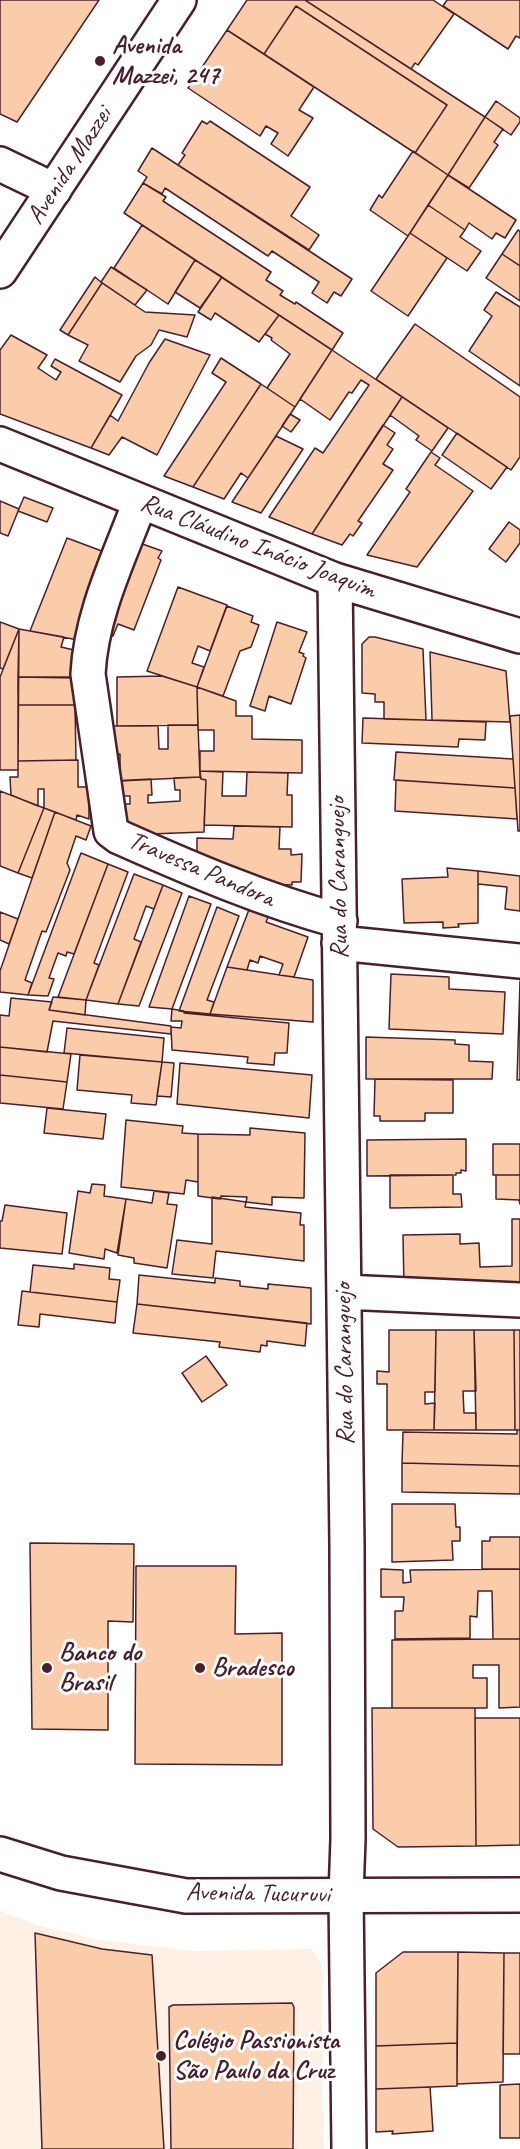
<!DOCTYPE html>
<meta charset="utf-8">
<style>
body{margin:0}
canvas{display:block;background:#fff}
</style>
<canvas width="520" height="2149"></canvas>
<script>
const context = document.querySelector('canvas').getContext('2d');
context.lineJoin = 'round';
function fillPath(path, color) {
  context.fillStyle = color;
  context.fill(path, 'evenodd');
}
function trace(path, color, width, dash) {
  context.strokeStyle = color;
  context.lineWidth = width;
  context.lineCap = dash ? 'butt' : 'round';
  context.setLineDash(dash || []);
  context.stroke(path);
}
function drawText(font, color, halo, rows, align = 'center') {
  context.font = font + ' Caveat,sans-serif';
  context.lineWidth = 6;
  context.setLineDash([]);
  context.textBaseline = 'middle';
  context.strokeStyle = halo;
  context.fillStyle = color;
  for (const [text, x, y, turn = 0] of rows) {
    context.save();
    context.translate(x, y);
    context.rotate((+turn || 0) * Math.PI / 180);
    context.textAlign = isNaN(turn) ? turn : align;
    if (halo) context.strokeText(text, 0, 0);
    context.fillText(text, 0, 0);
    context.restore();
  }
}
fillPath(new Path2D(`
 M0 1911 37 1925 100 1940 192 1951 311 1949 322 1964 323 2149H0Z`), '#fef0e5');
const building = new Path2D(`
 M0 0H99L17 122 0 114Z
 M247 0H305L485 117 448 175 415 153 447 105 296 6 264 54 227 30Z
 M305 0H433L454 14 418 65 415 63 411 69Z
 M447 0H520V38L516 36 508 49 443 6Z
 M296 6 447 105 415 153 264 54Z
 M227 30 314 87 299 110 313 118 288 156 271 144 278 133 266 126 260 136 188 88Z
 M496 101 520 118V122L511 135 485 117Z
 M485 117 503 129 494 142 498 145 469 188 448 175Z
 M202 121 207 124 210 121 310 187 291 216 319 235 309 250 178 165 185 155 182 153Z
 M152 148 352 279 341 296 334 292 327 303 312 293 319 282 272 251 268 256 165 188 162 194 143 183 147 177 138 171Z
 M413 151 448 175 408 236 370 210 379 195 382 198Z
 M448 175 516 220 505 238 496 233 492 239 469 223 465 230 428 205Z
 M143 183 166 197 163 201 271 272 266 280 283 291 280 295 295 304 296 302 343 333 332 350 124 213Z
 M428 205 465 230 460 237 481 251 467 271 410 233Z
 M142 225 195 260 168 304 114 268Z
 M518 230 520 231V266L502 254Z
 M410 233 447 258 408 316 371 291Z
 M502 254 520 266V301L486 278Z
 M195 260 222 277 200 308 175 292Z
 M111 267 147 290 135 305 101 282Z
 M95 277 102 283 68 335 60 330Z
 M222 277 279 315 259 342 215 313 211 320 198 312Z
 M102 283 145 312 195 315 187 337 159 330 151 345 136 356 120 382 79 361 88 345 68 335Z
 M496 292 520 307V386L469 351 492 316 484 310Z
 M279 315 332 350 295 407 267 388 290 354 271 340 272 338 265 334Z
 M415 324 520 397V457L511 470 376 379Z
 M11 335 47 355 38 368 56 380 61 372 51 366 55 359 122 395 91 448 0 414V350Z
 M165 339 210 355 157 455 122 437 109 455 91 448 110 415 118 421 149 363Z
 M332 350 402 397 312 534 269 517 315 448 323 453 369 385 361 380 352 393 349 392 330 420 300 399Z
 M221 358 261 384 193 487 164 476 226 382 212 373Z
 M261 384 295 407 248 478 241 473 224 499 193 487Z
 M402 397 448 428 432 451 416 440 419 436 390 415Z
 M290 414 300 420 291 432 282 426Z
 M383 425 395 433 387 445 393 449 383 464 393 470 358 521 362 523 353 536 350 534 342 545 312 534Z
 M457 433 507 467 491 489 442 455Z
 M276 436 303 449 261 513 232 502Z
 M431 452 440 458 435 465 473 491 417 567 367 555 410 492 406 489Z
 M24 497 53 508 47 522 18 511Z
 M0 501 19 509 8 536 0 533Z
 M509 522 520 530V543L506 562 489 549Z
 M67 538 107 553 78 640 30 631Z
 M137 542 162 551 158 558 161 560 134 630 118 624 113 636 104 633Z
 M178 587 227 605 210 651 198 646 192 663 204 667 197 687 147 671Z
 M227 606 253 616 251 622 259 625 251 647 240 651 223 696 197 687Z
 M0 622 19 629 3 669 0 668Z
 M277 622 307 632 299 652 304 654 303 656 306 658 291 704 269 696 265 711 250 706Z
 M19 629 18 770H0V677Z
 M19 629 64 637 61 647 74 650 77 677H18Z
 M369 637H375L423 649 426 720 384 719V702H375V694L362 693V644Z
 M430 652 506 671 510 722 432 720Z
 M162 676 197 687 198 725 117 726V677Z
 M18 677 75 678V705H18Z
 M197 687 236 701V716H252V739L302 740V773L200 771V751H214V730H198Z
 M18 705H75L76 760 18 761Z
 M520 715V831H518L510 716Z
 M363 718 486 722 485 740 459 739 458 747 362 743Z
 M168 725H198L200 777 120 781V754H112V726H158L159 749H168Z
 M396 752 513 759 515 788 394 780Z
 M78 760V787H89V819L77 815 76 820 44 808V789H38V806L11 795 10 777H18V761Z
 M200 771 223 772 222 796H246L247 772 288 773 287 795H292V827L204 825 206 780 201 779Z
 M200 777 201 779 206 780 204 832 123 835 122 804H130V796H116L113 781 151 779 152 795H148V803L180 801V790H175L174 778Z
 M396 780 515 788 517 819 395 811Z
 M0 791 44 808 18 873 0 866Z
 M44 808 55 812 32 878 18 873Z
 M55 812 91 826 86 840 76 836 67 863 70 870 46 932 42 931 25 980 32 983 28 995 0 992V971Z
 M234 826 280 827 279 849H291V855L302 854 301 882H292V885L246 883 197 868V838L233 839Z
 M81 853 108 864 74 954 67 952 66 956 58 953 49 978 54 979 48 996 28 995Z
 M108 864 128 872 94 963 99 965 86 1000 58 997Z
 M447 868 478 871V923L458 924 459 927 443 928V922L404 923 402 879 448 877Z
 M478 871 520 876V911L505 909 507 887 478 884Z
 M134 874 163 885 154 909 146 906 134 939 141 942 118 1004 86 1000Z
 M163 885 182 893 139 1006 118 1004Z
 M189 896 211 904 172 1009 149 1007Z
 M217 907 239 916 207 1000 214 1002 210 1014 179 1011Z
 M250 907 269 915 266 922 308 937 294 977 279 975 283 964 260 956 258 963 250 960 247 970 227 967Z
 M0 912 18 919 9 944 0 940Z
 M227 967 313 980V1022L210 1014Z
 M391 974 449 977V989L505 992 503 1034 389 1029Z
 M520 981V1080H517Z
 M53 997 86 1000 85 1015 49 1010Z
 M11 998 52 1002 49 1010 171 1026V1034L53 1021 47 1052 0 1047V1015L9 1016Z
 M172 1009 184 1011V1013L289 1023 287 1053H275L274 1065 247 1063 248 1057 172 1050 171 1027 181 1028 182 1021H171Z
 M67 1028 164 1038 162 1062 64 1053Z
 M366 1037 455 1040V1044L469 1045V1061L493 1062 492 1079H366Z
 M0 1047 71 1054 67 1082 0 1075Z
 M80 1055 162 1062 156 1105 131 1103 132 1095 77 1090Z
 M162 1062 174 1063 171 1097 157 1096Z
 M180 1063 312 1075 309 1118 177 1104Z
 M0 1075 67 1082 63 1109 0 1103Z
 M375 1079 453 1080V1113H425V1121H380V1116H374Z
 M47 1108 106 1114 103 1139 44 1133Z
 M126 1120 183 1126 182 1133 198 1134V1182L186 1180 184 1194 121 1187Z
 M250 1128 305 1133 304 1198 272 1197V1205L246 1202 247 1197 221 1196 220 1199 198 1196V1134L250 1135Z
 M466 1139V1171L461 1170V1173H456V1175L367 1176V1140Z
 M493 1144H520V1175H493Z
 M390 1175H453V1194H461L462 1207 390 1208Z
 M496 1175H520V1204L519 1200 496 1199Z
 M92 1184 105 1185 104 1196 126 1199 117 1253 105 1249 104 1259 69 1253 78 1191 90 1193Z
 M154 1191 169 1193 167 1204 177 1205 167 1268 134 1263V1258L118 1255 126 1199 152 1203Z
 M212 1197 246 1202 245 1207 301 1213 300 1225H304V1261L216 1251 213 1278 172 1274 177 1240 212 1244Z
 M5 1205 67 1213 62 1254 0 1248V1221H2Z
 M512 1219H520V1289H404L403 1235 460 1234V1244L479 1243 480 1267 512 1266Z
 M74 1264 110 1268 109 1279 120 1280 117 1302 30 1292 33 1265 74 1269Z
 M139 1275 215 1283V1278L240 1281V1286L268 1289V1284L311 1288V1324L137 1304Z
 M22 1291 117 1302 115 1323 40 1314 39 1327 18 1325Z
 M137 1304 307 1323 305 1346 267 1341V1346L261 1345 260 1352 219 1347 220 1342 133 1333Z
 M389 1330H436L435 1392H425V1404L435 1403 434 1430H387V1384H377V1371L389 1372Z
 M436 1330H474L476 1391H463L464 1413H476V1430H434Z
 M474 1330H514L515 1430H476Z
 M514 1330H520V1430H515Z
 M206 1356 227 1385 202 1402 182 1373Z
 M517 1430H520V1466L402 1463 403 1432 517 1434Z
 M402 1463 520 1466V1494L402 1492Z
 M392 1504H455L456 1527H460V1541H452L453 1560 392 1562Z
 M490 1537H520V1569H482V1541H490Z
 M30 1543 134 1544 133 1622 108 1621V1730L32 1729Z
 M136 1566H236L235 1634 282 1633V1765L135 1764Z
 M381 1569 403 1570V1583L411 1582 410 1570 520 1569V1639H493L492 1591H478L477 1617 470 1616V1638L395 1639V1611H403L404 1597H381Z
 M493 1639H520V1707L499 1708V1665H473V1678H487V1708H392V1640Z
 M372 1708H475L476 1846 398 1847 373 1829Z
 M475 1718H520V1845L476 1846Z
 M35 1933 102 1949 152 1955 164 2149H42Z
 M403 1952H458L457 2043 376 2046V1973Z
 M458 1952 504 1953 503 2082 457 2084Z
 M504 1953H520V2054H503Z
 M292 2003 294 2007 293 2149H171L169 2007 173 2005Z
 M457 2043V2086L376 2089V2046Z
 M520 2084V2138H500V2085Z
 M430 2087 433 2131 392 2134 393 2131 376 2132V2089Z`);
fillPath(building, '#facca9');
trace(building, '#4a1f2b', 1.5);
const street = new Path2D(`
 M0 164 54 190
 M0 444 335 580 520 636
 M140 502C119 558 91 614 88 674L111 831 119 837C191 869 263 900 340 921
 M335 580 347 1546 348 1839 346 1895 349 2149
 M339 943 520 961
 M344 1292 520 1300`);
const secondary = new Path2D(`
 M0 271 179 0
 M0 1854 61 1873 186 1896 520 1895`);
trace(street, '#4a1f2b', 38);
trace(secondary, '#4a1f2b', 38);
trace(street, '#fff', 33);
trace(secondary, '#fff', 33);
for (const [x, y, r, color] of [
 [100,61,6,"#4a1f2b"],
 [47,1668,6,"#4a1f2b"],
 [200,1668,6,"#4a1f2b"],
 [161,2056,6,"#4a1f2b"]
]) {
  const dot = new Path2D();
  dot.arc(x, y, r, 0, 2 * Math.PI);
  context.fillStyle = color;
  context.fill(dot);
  trace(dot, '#fff', 2);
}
drawText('bold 26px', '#4a1f2b', '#fff', [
 ["Avenida",112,46],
 ["Mazzei, 247",112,76],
 ["Banco do",59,1653],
 ["Brasil",59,1683],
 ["Bradesco",212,1668],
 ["Colégio Passionista",173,2041],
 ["São Paulo da Cruz",173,2071]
], 'left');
drawText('26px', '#4a1f2b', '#fff', [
 ["Avenida Mazzei",70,166,-57],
 ["Rua Cláudino Inácio Joaquim",258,547,21],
 ["Travessa Pandora",201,870,23],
 ["Rua do Caranguejo",339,878,-91],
 ["Rua do Caranguejo",345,1364,-91],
 ["Avenida Tucuruvi",258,1894,1]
]);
</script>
